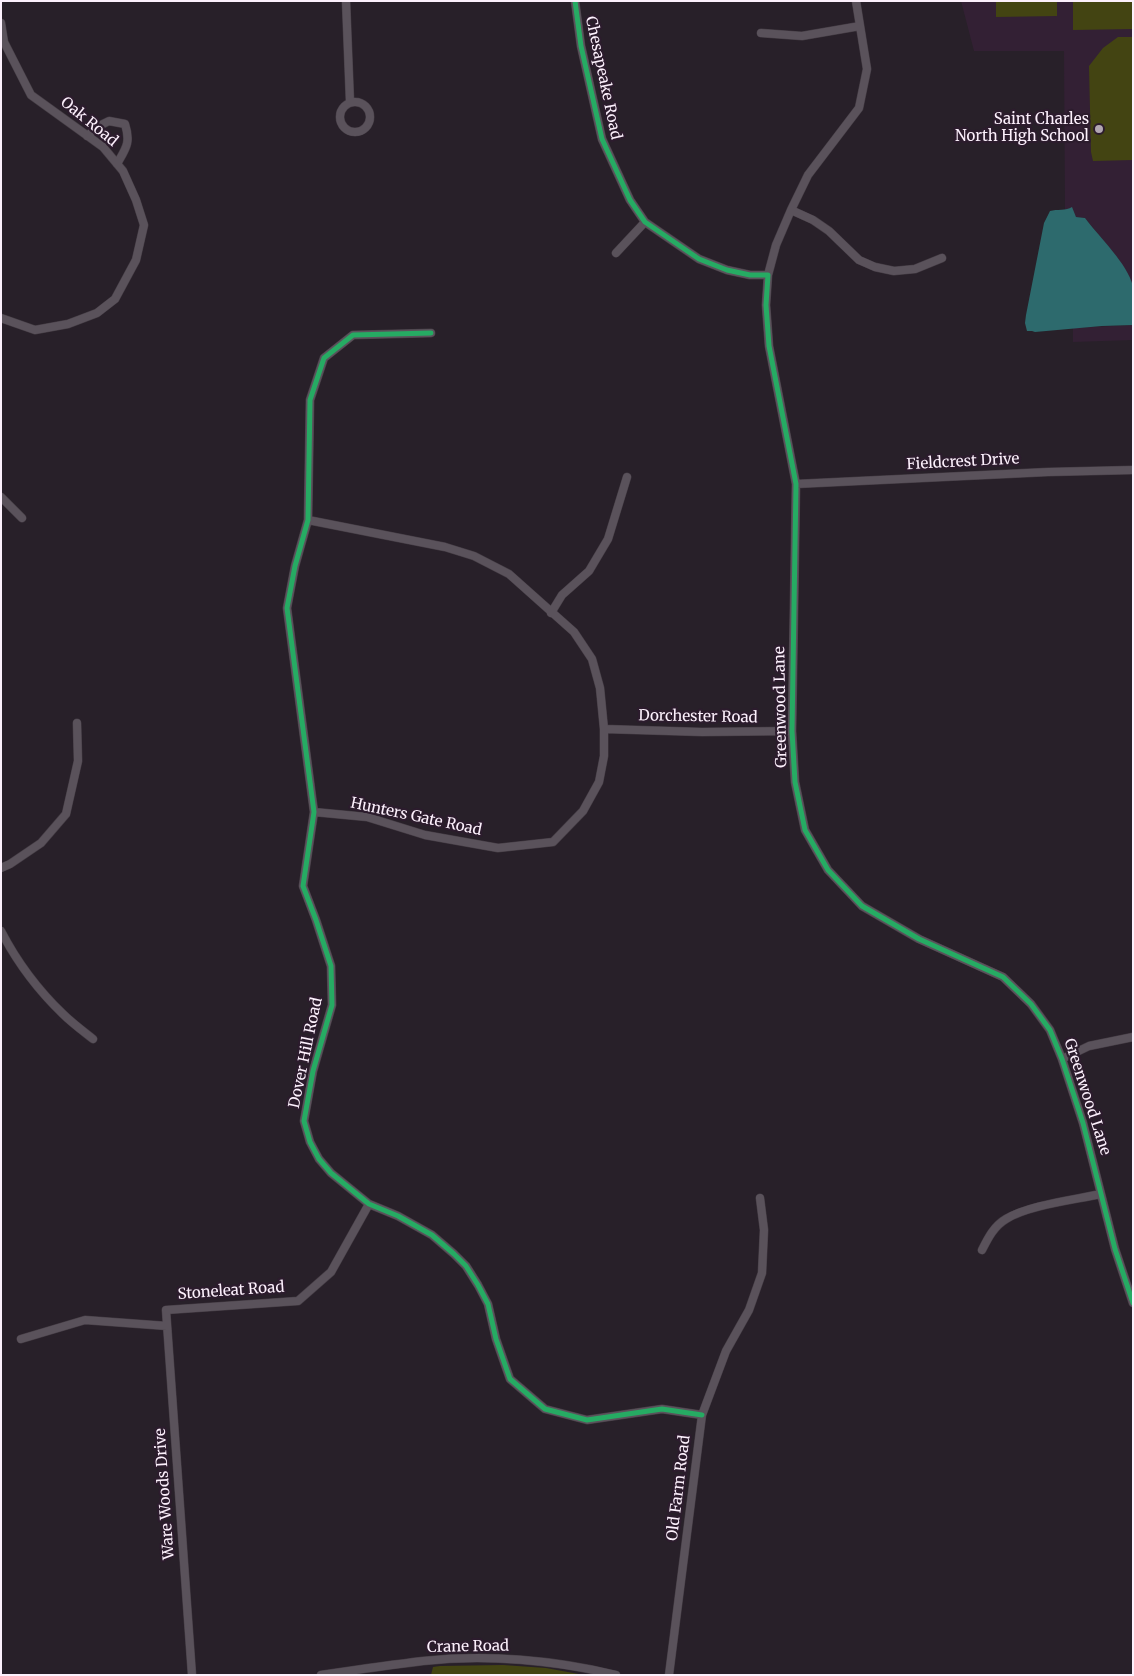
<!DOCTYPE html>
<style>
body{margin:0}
#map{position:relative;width:1134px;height:1676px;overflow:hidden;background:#282029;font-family:Merriweather,serif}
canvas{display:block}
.frame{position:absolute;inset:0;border:2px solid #fcf0fc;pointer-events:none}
</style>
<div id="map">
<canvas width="1134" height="1676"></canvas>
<div class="frame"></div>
</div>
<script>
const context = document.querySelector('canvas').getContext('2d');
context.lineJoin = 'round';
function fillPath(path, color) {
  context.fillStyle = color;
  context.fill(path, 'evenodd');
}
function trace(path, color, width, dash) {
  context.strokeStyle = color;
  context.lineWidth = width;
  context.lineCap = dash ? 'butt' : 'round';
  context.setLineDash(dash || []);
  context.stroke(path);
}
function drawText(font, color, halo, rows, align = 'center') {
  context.font = font + ' Merriweather,serif';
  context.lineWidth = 4.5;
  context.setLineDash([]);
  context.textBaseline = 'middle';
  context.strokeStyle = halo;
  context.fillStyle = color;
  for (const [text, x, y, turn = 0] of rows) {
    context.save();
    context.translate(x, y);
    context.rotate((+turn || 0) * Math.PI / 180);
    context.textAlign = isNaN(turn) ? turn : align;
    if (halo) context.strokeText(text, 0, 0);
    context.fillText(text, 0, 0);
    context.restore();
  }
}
fillPath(new Path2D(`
 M961 1H1133V286L1119 260 1085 218 1076 217 1069 209H1065L1064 51H974Z
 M1133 325V340L1073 342V328Z`), '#332034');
fillPath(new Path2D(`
 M996 1H1057V16L996 17Z
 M1073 1H1133V29L1073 30Z
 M1118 37H1133V160L1093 161 1091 152 1089 66 1103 48Z
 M503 1665 546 1668 584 1675H431L433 1667 440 1666Z`), '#434412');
fillPath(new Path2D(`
 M1072 207 1076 217 1085 218C1100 238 1127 263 1133 286 1134 298 1133 313 1133 325L1102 326 1035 332 1032 331H1027L1025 323 1026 315 1044 223 1050 211C1057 209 1066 211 1072 207Z`), '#2d6a6d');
const street = new Path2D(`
 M346 1 350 102
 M575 1 581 46 602 139 630 200 645 222 699 259 727 270 750 275H768
 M856 1 867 69 859 108 808 175 791 210 776 245 768 275 766 305 769 346 796 484 792 731 795 782 805 830 828 870 862 906 919 939 1003 977 1031 1004 1050 1030 1062 1059 1083 1123 1115 1249 1133 1303
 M1 23 4 42 31 95 103 147 123 171 136 200 144 225 136 260 115 299 97 313 68 324 35 330 1 318
 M761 33 802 36 860 26
 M340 117a15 15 0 1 1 30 0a15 15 0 1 1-30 0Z
 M87 136 99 126 109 121 125 124C131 143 126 148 117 164
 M791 210 813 220 829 231 859 260 875 267 894 271 915 269 942 258
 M616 253 645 222
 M431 333 353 335 324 358 310 400 308 520 295 566 287 608 314 812 303 886 316 920 331 966 332 1005 313 1071 304 1121 310 1142 319 1159 331 1173 369 1204 398 1216 432 1235 454 1254 466 1266 478 1285 488 1304 496 1339 510 1379 545 1409 587 1420 662 1409 702 1415
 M796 484 1048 472 1133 470
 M1 497 22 518
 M308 520 445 547 474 556 509 574 574 632 592 659 600 688 604 729V756L599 782 583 811 553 842 498 848 425 835 367 817 314 812
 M551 613 562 595 589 571 608 539 627 477
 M604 729 702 732 792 731
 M1 868 10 864 41 843 66 814 78 761 77 723
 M1 931C17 962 38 990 63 1014 72 1023 83 1031 93 1039
 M1062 1059 1089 1046 1133 1037
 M982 1250C988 1238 994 1226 1006 1219 1029 1205 1074 1200 1101 1194
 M21 1339 85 1320 167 1326
 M192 1675 166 1310 298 1301 331 1272 369 1204
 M321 1675C355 1670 389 1665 423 1661 486 1654 555 1660 616 1675
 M669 1675 702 1415 726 1351 749 1310 762 1273 764 1230 760 1198`);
trace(street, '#443c44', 9);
trace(street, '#5a525b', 8);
trace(new Path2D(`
 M575 1 581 46 602 139 630 200 645 222 699 259 727 270 750 275H768L766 305 769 346 796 484 792 731 795 782 805 830 828 870 862 906 919 939 1003 977 1031 1004 1050 1030 1062 1059 1083 1123 1115 1249 1133 1303
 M431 333 353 335 324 358 310 400 308 520 295 566 287 608 314 812 303 886 316 920 331 966 332 1005 313 1071 304 1121 310 1142 319 1159 331 1173 369 1204 398 1216 432 1235 454 1254 466 1266 478 1285 488 1304 496 1339 510 1379 545 1409 587 1420 662 1409 702 1415`), '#26ab63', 5);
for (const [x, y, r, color] of [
 [1099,129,5,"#b2a7b2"]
]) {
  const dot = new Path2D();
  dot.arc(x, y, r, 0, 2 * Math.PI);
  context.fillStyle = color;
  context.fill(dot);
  trace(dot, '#2c1c2d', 2);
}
drawText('15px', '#fcf0fc', '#2c1c2d', [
 ["Chesapeake Road",603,78,78],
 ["Oak Road",89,122,39],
 ["Fieldcrest Drive",963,462,-3],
 ["Greenwood Lane",781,707,-91],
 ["Dorchester Road",698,717,1],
 ["Hunters Gate Road",416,817,12],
 ["Dover Hill Road",306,1053,-78],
 ["Greenwood Lane",1087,1097,72],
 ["Stoneleat Road",231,1291,-4],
 ["Old Farm Road",679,1488,-83],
 ["Ware Woods Drive",165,1494,-94],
 ["Crane Road",468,1647,-1]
]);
drawText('15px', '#fcf0fc', '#2c1c2d', [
 ["Saint Charles",1089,120],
 ["North High School",1089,137]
], 'right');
</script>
